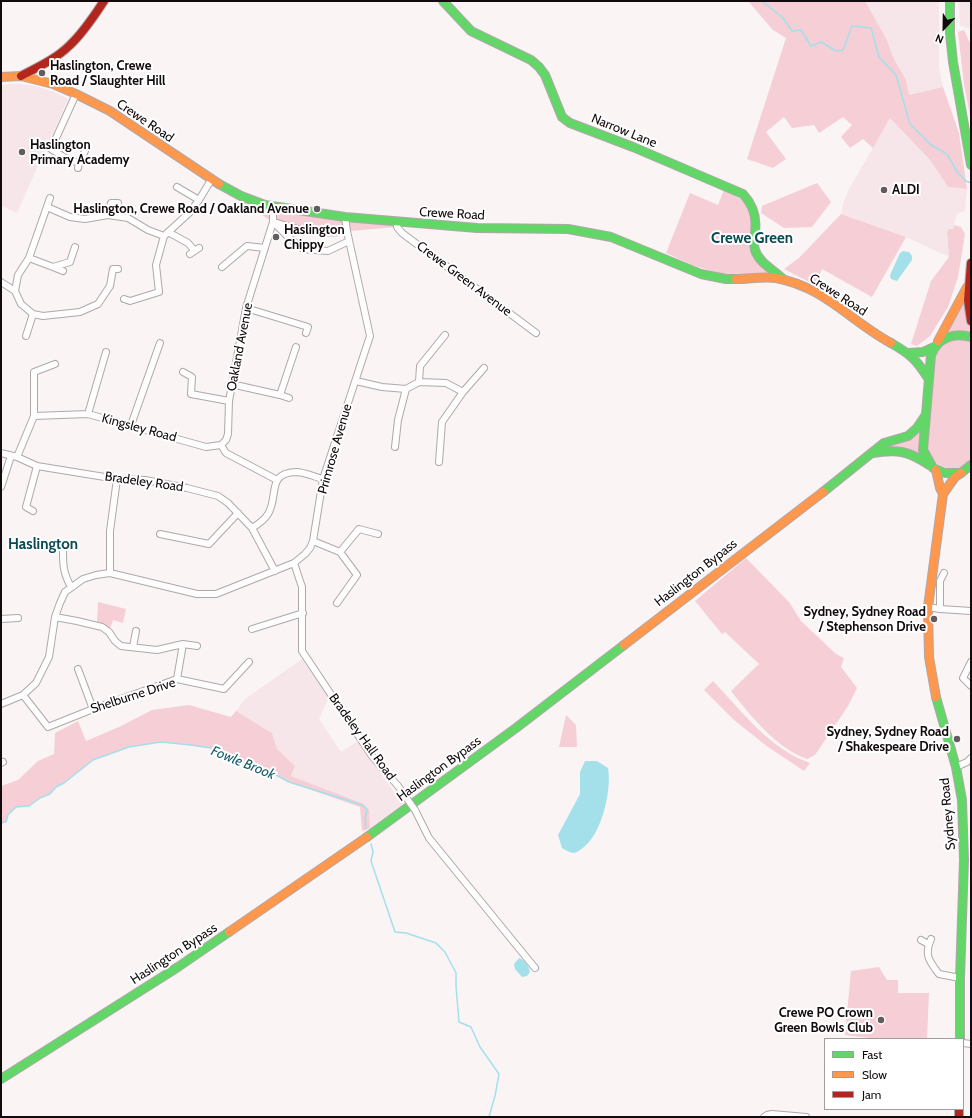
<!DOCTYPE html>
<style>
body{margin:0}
#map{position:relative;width:972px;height:1118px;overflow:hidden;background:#faf4f5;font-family:Cabin,sans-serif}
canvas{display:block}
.frame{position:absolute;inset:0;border:2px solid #120a0c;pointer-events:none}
.legend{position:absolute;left:824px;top:1038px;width:140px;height:72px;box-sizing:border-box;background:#fff;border:1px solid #a09d9e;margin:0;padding:5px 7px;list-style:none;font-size:12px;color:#120a0c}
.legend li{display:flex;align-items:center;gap:8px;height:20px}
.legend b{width:20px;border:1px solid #a09d9e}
.north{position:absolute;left:924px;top:8px;width:40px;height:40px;-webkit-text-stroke:3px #fff;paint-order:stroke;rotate:202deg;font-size:11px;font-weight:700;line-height:16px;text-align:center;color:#120a0c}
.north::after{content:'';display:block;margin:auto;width:14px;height:18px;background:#120a0c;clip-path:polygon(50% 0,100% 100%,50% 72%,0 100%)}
</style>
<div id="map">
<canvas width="972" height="1118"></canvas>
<div class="frame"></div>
<ul class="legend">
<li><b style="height:5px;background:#63d668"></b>Fast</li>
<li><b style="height:5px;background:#ff974d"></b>Slow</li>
<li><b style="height:5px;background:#b3261e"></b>Jam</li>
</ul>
<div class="north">N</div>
</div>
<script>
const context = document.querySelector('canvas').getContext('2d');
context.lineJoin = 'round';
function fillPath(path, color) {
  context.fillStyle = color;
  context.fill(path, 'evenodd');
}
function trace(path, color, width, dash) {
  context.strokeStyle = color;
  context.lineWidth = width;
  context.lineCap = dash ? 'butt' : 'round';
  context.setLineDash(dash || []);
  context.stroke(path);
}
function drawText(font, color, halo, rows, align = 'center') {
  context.font = font + ' Cabin,sans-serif';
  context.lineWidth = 4;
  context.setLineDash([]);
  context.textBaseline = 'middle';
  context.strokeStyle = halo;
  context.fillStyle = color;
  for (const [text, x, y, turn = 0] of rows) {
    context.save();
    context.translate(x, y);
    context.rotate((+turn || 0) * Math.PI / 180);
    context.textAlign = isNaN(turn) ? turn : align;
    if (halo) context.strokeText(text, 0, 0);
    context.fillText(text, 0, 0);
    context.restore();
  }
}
fillPath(new Path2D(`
 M865 1H939V68L943 87 909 95 906 80 893 57 887 40Z
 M959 1H971V29L960 26Z
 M8 84H21L36 86 54 92 68 99 17 213 1 206V86Z
 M890 118 930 160 948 187 967 189 965 210 963 212 957 213 953 229 947 232 949 257 906 237 841 214 844 201 849 189Z
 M302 659 329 697 319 719 341 752 358 741 403 804 370 828 369 811 364 804 291 776 295 766 277 749 272 733 236 711 245 699Z`), '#f7e6e9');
fillPath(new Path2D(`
 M748 1H865L887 40 893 57 906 80 909 95 943 87 959 133 967 189 948 187 930 160 890 118 873 148 863 139 850 148 841 137 852 125 843 117 819 133 814 125 792 128 784 117 766 132 786 159 773 168 747 159 786 38 773 30Z
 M964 30 971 45V121L964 84 958 32Z
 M210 182 252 201 397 222V227L350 231 345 219 342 230 327 234 273 222Z
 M817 183 831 202 812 227 784 228 761 213 762 206Z
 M724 190 746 202 753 220 749 234V248L753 258 770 273 768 275H725L692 265 666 253 690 193 718 205Z
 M841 214 906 237 872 297 822 269 815 285 784 269 799 258Z
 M954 225 961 227 965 234 958 277 948 307 930 336 917 346 911 344 931 281 949 257 947 232 949 229H953Z
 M967 288 971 321V465L961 473 920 458 879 447 904 438 925 416 929 369Z
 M746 558 789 602 801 621 836 654 844 658 841 667 857 688 848 706 815 755 807 759C775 747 752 717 731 691L759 664 725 632 722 634 695 601Z
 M98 602 126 609 123 623 113 620 110 629 97 622Z
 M713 681C742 711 769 749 810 763L804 771 768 747 734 720 704 690Z
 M189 705 231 717 236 711 272 733 277 749 295 766 291 776 364 804 369 810 370 828 362 831 360 807 289 782 274 774 242 764 218 749 161 742 129 747 93 760 64 783 56 787 50 794 40 798 29 806 16 807 8 815 6 822 1 823V786L18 780 38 761 54 754 55 733 78 721 86 741 119 727 152 710Z
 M566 715 576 725 577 747H559Z
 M879 967 887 980H898V993H929L927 1039H876L845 1035 851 971Z`), '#f5ced6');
fillPath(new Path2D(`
 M903 251 909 252 912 256V260L897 281 891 279 890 275 900 253Z
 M585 761H597L608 768C612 789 602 833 584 847 581 849 578 852 574 853 570 853 566 850 562 848L558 835 580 794V772Z
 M519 958C525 960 529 966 530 972L527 976 522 977 515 969 514 964Z`), '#a4e0ea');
trace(new Path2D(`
 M762 1 783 18 792 31 801 30 811 46 821 42 836 51 843 50 852 26 871 28 879 57 896 75 910 124 931 145 947 154 958 173 966 181 971 183
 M1 823 6 822 8 815 16 807 29 806 40 798 50 794 56 787 64 783 93 760 129 747 161 742 191 745 218 749 242 764 274 774 289 782 362 805 367 810 365 818 366 829
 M371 844 373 852 371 861 395 932 406 933 436 943 445 952 456 973V986L459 1022 471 1027 480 1047 499 1074 495 1096 489 1117`), '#a4e0ea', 1.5);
const street = new Path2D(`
 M76 94 51 149 67 159 79 163
 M78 168 79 163 85 151
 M177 187 199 200
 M50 198 29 258 18 275 15 291 21 304 33 314 43 316 80 312 98 304 110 286 113 269H118
 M47 207 70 217 85 219 108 215 128 218 148 230 164 236
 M108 215 111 203H118
 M273 222 287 236 303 249 328 251 349 241
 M274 222C302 231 317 235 347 231
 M397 222V227L402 233 536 333
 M168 232 188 243 194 250
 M190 254 199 248
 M29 258 53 267 70 262 75 247
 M53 267 63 271
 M222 267 247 246 265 248
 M1 282 15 291
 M124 299 130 301 159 292 156 265 164 236 190 212 199 200 211 180
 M246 308 308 327 306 333
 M26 336 33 314
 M183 372 192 377 191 394 229 401
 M356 381 382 387 406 389 419 382 446 383 463 392 442 422 439 462
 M419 382 420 366 445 335
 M231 384 280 395 289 398
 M463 392 484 368
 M280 395 296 347
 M88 414 106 352
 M34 416V372L55 364
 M131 425 160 343
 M221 445 226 440 228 434 229 401 246 308 273 222V207
 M395 447 398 420 406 389
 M1 453 17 457 37 466 117 479 145 480 187 488 218 496 228 503 252 528 275 571
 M17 457 34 416 88 414 206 447 221 445 226 453 277 480
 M1 487 11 456
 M33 511 26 507 37 466
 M252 528C257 525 265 519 268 514 279 496 266 473 296 472 304 472 315 477 323 479
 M160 534 209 544 238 513
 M313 541 340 552 357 575 337 603
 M63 544C63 562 62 571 71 587
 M340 552 359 529 378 534
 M294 563 302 587V651L372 756 398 786
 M110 573V531L117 479
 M928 607 940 609 971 611
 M940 609V581L944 573
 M55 617 77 621 102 627 109 632 115 641 121 646 157 650 183 644 177 679
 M1 619 18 618
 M252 629 303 613
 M183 644 197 646
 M133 647 136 631
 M78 669 93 709
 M971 686 963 678 971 662
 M23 695 48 727 93 709 177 679 224 689 249 662
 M1 704 23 695 36 683 49 657 55 617 60 603 65 592 83 579 96 575 110 573 197 594H216L294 563 305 554 310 548 313 541 323 479 370 336 347 231 345 217
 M1 763 3 762
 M956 767 967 762 971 758
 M415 810 429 838 535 968
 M931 939C924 955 929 961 939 974L960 978
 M921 940 928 944
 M963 1043 971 1044
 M764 1117 767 1115 772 1114 806 1117`);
const fast = new Path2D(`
 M443 1 471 31 531 60 539 67 545 75 562 117 570 123 633 147 743 194C753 205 757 216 755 231 754 237 753 244 755 250 759 263 774 270 783 279
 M950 1V34L953 62 971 165
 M219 184 241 196 265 205 345 217 477 228 568 229 611 237 701 274 726 279H736
 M971 337C953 332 938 338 931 355L923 450 933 468 945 473H961L971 465
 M891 343C910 354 916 359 928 378
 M908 353 923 352 934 347
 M873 453C897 449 909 451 929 465
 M823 492 884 443 908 436 917 428 925 416
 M936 697 956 767 962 800 964 860 960 978V1039
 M367 837 516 728 624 645
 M1 1079 178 967 229 932`);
const slow = new Path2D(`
 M1 77 21 76 53 84 76 94 110 111 219 184
 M736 279C749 279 764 276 776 278 825 287 850 321 891 343
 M938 341 967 287
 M936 470 940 488 943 494
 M624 645 823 492
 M936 697 929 657 928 607 943 494 955 477 961 473
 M229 932 367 837`);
const jam = new Path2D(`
 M21 76C38 67 56 59 70 45 84 32 94 16 104 1
 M971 263 968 300 971 321
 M959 1109V1117`);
trace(street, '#afa8a9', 8);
trace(fast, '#afa8a9', 10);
trace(slow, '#afa8a9', 10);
trace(jam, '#afa8a9', 10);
trace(street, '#fefdfe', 6);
trace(fast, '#63d668', 8);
trace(slow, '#ff974d', 8);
trace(jam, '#b3261e', 8);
const streetBridge = new Path2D(`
 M398 786 415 810`);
trace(streetBridge, '#afa8a9', 8, []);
trace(streetBridge, '#fefdfe', 6);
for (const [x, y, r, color] of [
 [42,73,4,"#635c5e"],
 [22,152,4,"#635c5e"],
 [884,190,4,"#635c5e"],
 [317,209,4,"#635c5e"],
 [276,237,4,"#635c5e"],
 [934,619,4,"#635c5e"],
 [957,739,4,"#635c5e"],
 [881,1020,4,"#635c5e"]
]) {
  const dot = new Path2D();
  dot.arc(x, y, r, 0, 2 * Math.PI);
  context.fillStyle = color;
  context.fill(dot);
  trace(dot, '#fff', 1.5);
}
drawText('bold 13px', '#120a0c', '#fff', [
 ["Haslington, Crewe",50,66],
 ["Road / Slaughter Hill",50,81],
 ["Haslington",30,145],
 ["Primary Academy",30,160],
 ["ALDI",892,190],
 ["Haslington, Crewe Road / Oakland Avenue",309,209,"right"],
 ["Haslington",284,230],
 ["Chippy",284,245],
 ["Sydney, Sydney Road",926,612,"right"],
 ["/ Stephenson Drive",926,627,"right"],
 ["Sydney, Sydney Road",949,732,"right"],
 ["/ Shakespeare Drive",949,747,"right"],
 ["Crewe PO Crown",873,1013,"right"],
 ["Green Bowls Club",873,1028,"right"]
], 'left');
drawText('13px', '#120a0c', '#fff', [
 ["Crewe Road",145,121,34],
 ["Narrow Lane",624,131,22],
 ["Crewe Road",452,214,3],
 ["Crewe Green Avenue",464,279,37],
 ["Crewe Road",838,295,33],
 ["Oakland Avenue",240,347,-79],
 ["Kingsley Road",139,428,15],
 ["Primrose Avenue",335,449,-74],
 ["Bradeley Road",144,482,8],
 ["Haslington Bypass",696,573,-38],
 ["Shelburne Drive",133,696,-18],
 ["Bradeley Hall Road",362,737,54],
 ["Haslington Bypass",439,769,-36],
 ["Sydney Road",948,814,-95],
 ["Haslington Bypass",174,954,-33]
]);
drawText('italic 14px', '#135d68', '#fff', [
 ["Fowle Brook",243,763,22]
]);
drawText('bold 15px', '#0a4951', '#fff', [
 ["Crewe Green",752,239],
 ["Haslington",43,545]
]);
</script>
